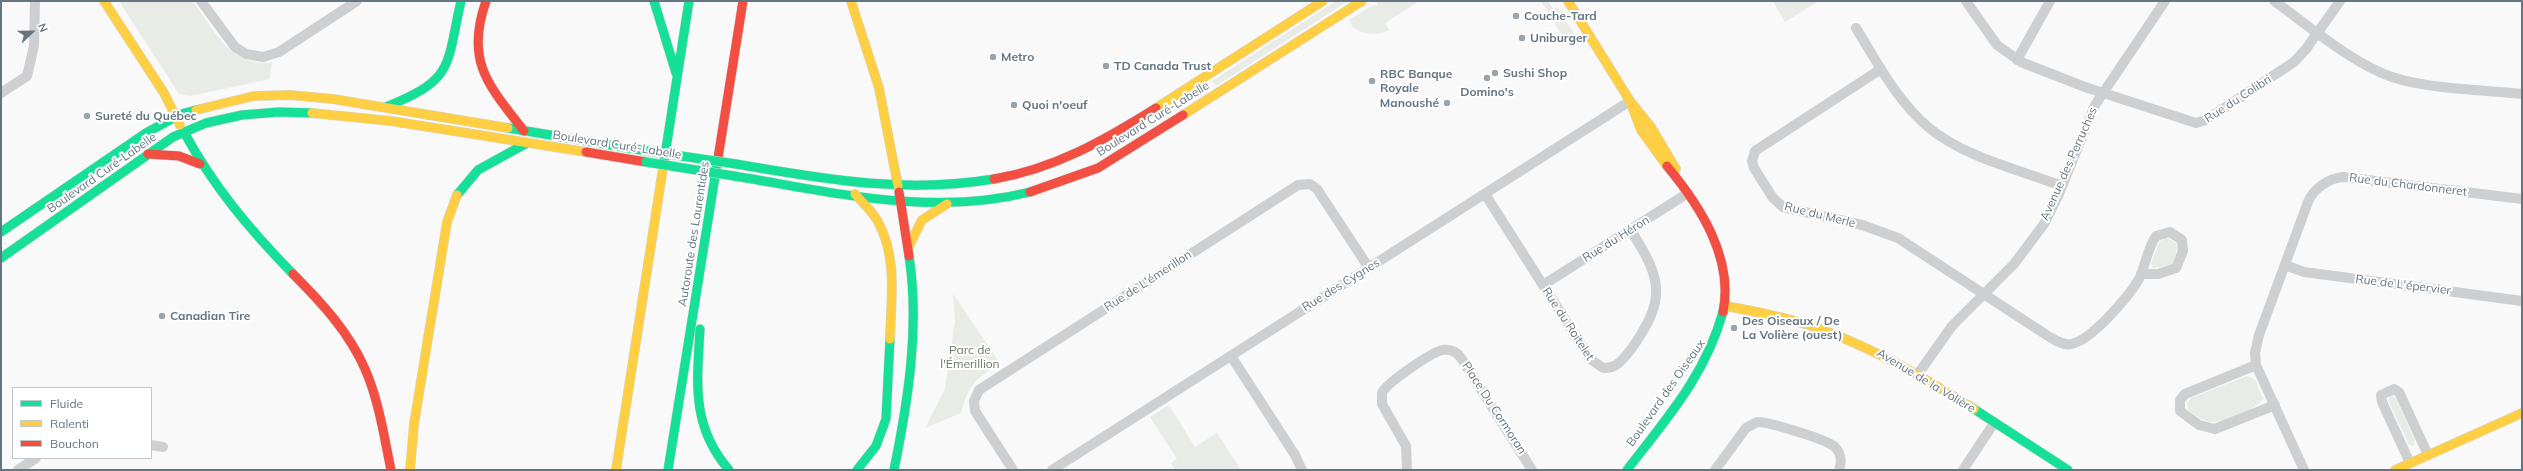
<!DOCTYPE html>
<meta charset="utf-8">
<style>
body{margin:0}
#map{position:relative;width:2523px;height:471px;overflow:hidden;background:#f9f9f9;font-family:Mulish,sans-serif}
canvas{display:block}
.frame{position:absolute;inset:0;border:2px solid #657683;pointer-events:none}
.legend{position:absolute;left:12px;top:387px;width:140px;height:72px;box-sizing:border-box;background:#fff;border:1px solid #c1c8cd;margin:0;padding:5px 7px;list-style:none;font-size:12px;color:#657683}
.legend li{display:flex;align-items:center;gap:8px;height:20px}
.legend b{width:20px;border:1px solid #c1c8cd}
.north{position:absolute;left:12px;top:12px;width:40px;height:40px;-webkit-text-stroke:3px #fff;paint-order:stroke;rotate:68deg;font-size:11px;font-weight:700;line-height:16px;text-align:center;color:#657683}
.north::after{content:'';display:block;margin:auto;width:14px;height:18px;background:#657683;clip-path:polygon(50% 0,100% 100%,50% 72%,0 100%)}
</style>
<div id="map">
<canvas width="2523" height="471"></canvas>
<div class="frame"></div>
<ul class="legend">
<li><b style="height:5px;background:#16e098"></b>Fluide</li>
<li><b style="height:5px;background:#ffcf43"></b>Ralenti</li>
<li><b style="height:5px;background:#f24e42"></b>Bouchon</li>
</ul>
<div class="north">N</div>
</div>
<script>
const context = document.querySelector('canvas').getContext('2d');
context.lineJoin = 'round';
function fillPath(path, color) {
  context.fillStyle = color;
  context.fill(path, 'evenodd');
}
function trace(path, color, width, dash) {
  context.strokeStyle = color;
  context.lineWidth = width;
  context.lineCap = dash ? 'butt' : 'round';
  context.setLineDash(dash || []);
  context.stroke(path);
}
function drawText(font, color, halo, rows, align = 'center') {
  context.font = font + ' Mulish,sans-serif';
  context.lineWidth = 4;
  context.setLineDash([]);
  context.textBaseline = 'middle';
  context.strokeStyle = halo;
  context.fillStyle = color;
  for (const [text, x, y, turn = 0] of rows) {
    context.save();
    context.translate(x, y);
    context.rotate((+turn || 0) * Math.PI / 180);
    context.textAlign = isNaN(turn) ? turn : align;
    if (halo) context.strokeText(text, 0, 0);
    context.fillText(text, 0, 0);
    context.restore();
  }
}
fillPath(new Path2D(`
 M119 1H193C213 29 231 69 272 62L270 79 190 96 179 94Z
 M1336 1H1348L1216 86 1212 81Z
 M1380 1H1419L1385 23 1389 30C1376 36 1366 35 1353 28L1349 20 1373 5 1378 6 1377 3Z
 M1541 1H1548L1553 9 1557 7 1580 43 1576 45 1559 44 1565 40Z
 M1773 1H1819L1785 22Z
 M2166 238 2176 243C2179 250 2175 260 2170 265L2153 268 2151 263 2160 241Z
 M953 294 1000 363C976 379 969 383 961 413L925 428 945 389 955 321Z
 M2247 376 2255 379 2263 399C2258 408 2223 423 2212 422 2204 422 2193 415 2188 409L2187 403 2191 398Z
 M2392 395 2396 398 2415 441 2414 446 2409 445 2388 400Z
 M1169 405 1195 447 1217 433 1241 470H1175L1171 463 1177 459 1150 417Z`), '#e8ebe6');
const fast = new Path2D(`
 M654 1 676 73
 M386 107C455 79 446 67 461 1
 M508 128 647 151
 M184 132C213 186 250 230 293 274
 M736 164C825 179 903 194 994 179
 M663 168 689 1
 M734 176C832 192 931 217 1030 192
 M457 195 478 170 527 143
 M1 232 146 133 181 114 196 110
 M1 258 173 137 206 123 242 115 279 112 312 113
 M700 329C697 383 691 426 729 470
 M1974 409 2068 470
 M668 470 718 158
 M857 470 876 446 886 419 890 339
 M894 470C908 401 920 327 909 256
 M1627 470C1667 418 1705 376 1723 312`);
const slow = new Path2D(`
 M104 1 164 93 180 125
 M851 1 879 88 898 186
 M1568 1 1630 101 1651 127 1676 169
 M1630 101 1641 130 1667 166
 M1156 108 1323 1
 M196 110 254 96 290 95 333 99 508 128
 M312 113 391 121 586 152
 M1183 115 1362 1
 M855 194C862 202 871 210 877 220 898 256 891 299 890 339
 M908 248 922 220 947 204
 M1726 306C1758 312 1790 318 1820 329 1875 349 1925 378 1974 409
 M410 470 414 424 447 222 457 195
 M616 470 663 168
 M2395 470 2522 413`);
const jam = new Path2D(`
 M486 1C465 61 488 85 524 131
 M586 152 646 162
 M148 154 179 156 200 164
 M718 158 743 1
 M1667 166C1700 206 1734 258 1723 312
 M994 179C1054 169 1105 140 1156 108
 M899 192 909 256
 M1030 192 1098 168 1183 115
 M293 274C321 302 349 332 365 369 379 401 384 436 391 470`);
trace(fast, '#d5d6d7', 10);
trace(slow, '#d5d6d7', 10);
trace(jam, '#d5d6d7', 10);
trace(new Path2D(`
 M201 1 235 47 246 54 263 57 279 52 357 1
 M1966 1 1997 45 2021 62 2085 87 2196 123 2206 120 2294 62 2306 49 2340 1
 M2274 1C2308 25 2353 64 2392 77 2427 89 2484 90 2522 94
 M1856 28C1877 62 1897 101 1928 127 1965 158 2018 169 2062 186
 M2017 60 2050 1
 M1881 69 1755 151 1752 161 1754 168 1773 198 1783 207 1862 225 1898 238 2048 336C2055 340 2063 346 2071 344 2091 341 2129 296 2139 279 2146 265 2147 249 2156 236L2170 232 2182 240 2183 251 2176 268 2158 274H2141
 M1 93 27 76 34 46 35 1
 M1485 194 1590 359 1603 368C1617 369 1624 358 1632 348 1667 298 1662 279 1630 229
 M2285 265 2304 272 2522 301
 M1543 285 1688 193
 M1231 356 1295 455 1302 470
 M2256 365 2185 394 2180 400V411L2199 425 2215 429 2275 405
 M1918 374 1952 326 2014 264 2044 224 2059 194 2095 105 2165 1
 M151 445 163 447
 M2410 463 2382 402 2381 395 2394 389 2399 392 2428 455
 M18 470 36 458
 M1013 470 975 411 974 401 979 390 1298 185 1310 184 1317 189 1369 268
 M1052 470 1630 101
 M1407 470 1406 446 1382 404V393C1386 383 1431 353 1442 350 1450 349 1457 352 1461 358L1532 470
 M1715 470 1746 428 1757 422C1769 422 1826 439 1835 447 1841 453 1842 462 1839 470
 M1963 470 1994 423
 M2304 470 2256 365 2255 353 2259 335 2308 202C2313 189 2329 178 2343 177L2522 199`), '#cecfd0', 10);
trace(fast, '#16e098', 9);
trace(slow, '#ffcf43', 9);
trace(jam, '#f24e42', 9);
const fastBridge = new Path2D(`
 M647 151 736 164
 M646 162 734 176`);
trace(fastBridge, '#d5d6d7', 10, []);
trace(fastBridge, '#16e098', 9);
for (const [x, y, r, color] of [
 [1516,16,4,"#99a4ac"],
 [1522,38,4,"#99a4ac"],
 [993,57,4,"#99a4ac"],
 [1106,66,4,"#99a4ac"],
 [1495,73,4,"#99a4ac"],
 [1487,78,4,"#99a4ac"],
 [1372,81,4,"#99a4ac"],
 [1447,103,4,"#99a4ac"],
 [1014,105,4,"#99a4ac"],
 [87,116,4,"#99a4ac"],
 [162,316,4,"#99a4ac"],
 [1734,328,4,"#99a4ac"]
]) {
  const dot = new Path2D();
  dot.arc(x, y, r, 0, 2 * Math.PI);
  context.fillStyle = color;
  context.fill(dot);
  trace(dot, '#fff', 1.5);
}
drawText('bold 12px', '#657683', '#fff', [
 ["Couche-Tard",1524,16],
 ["Uniburger",1530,38],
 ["Metro",1001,57],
 ["TD Canada Trust",1114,66],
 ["Sushi Shop",1503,73],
 ["RBC Banque",1380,74],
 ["Royale",1380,88],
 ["Domino's",1487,92,"center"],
 ["Manoushé",1439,103,"right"],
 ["Quoi n'oeuf",1022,105],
 ["Sureté du Québec",95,116],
 ["Canadian Tire",170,316],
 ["Des Oiseaux / De",1742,321],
 ["La Volière (ouest)",1742,335]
], 'left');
drawText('12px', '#657683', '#fff', [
 ["Rue du Colibri",2238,99,-33],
 ["Boulevard Curé-Labelle",1153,119,-32],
 ["Boulevard Curé-Labelle",617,145,9],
 ["Avenue des Perruches",2069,164,-66],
 ["Boulevard Curé-Labelle",102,173,-35],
 ["Rue du Chardonneret",2408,185,7],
 ["Rue du Merle",1820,215,14],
 ["Autoroute des Laurentides",694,234,-81],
 ["Rue du Héron",1616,239,-32],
 ["Rue de L'émerillon",1148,281,-33],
 ["Rue des Cygnes",1341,285,-32],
 ["Rue de L'épervier",2403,285,7],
 ["Rue du Roitelet",1568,324,57],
 ["Avenue de la Volière",1926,381,31],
 ["Boulevard des Oiseaux",1666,393,-55],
 ["Place Du Cormoran",1494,408,57]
]);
drawText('12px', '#687a64', '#fff', [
 ["Parc de",970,350],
 ["l'Émerillion",970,364]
]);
</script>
